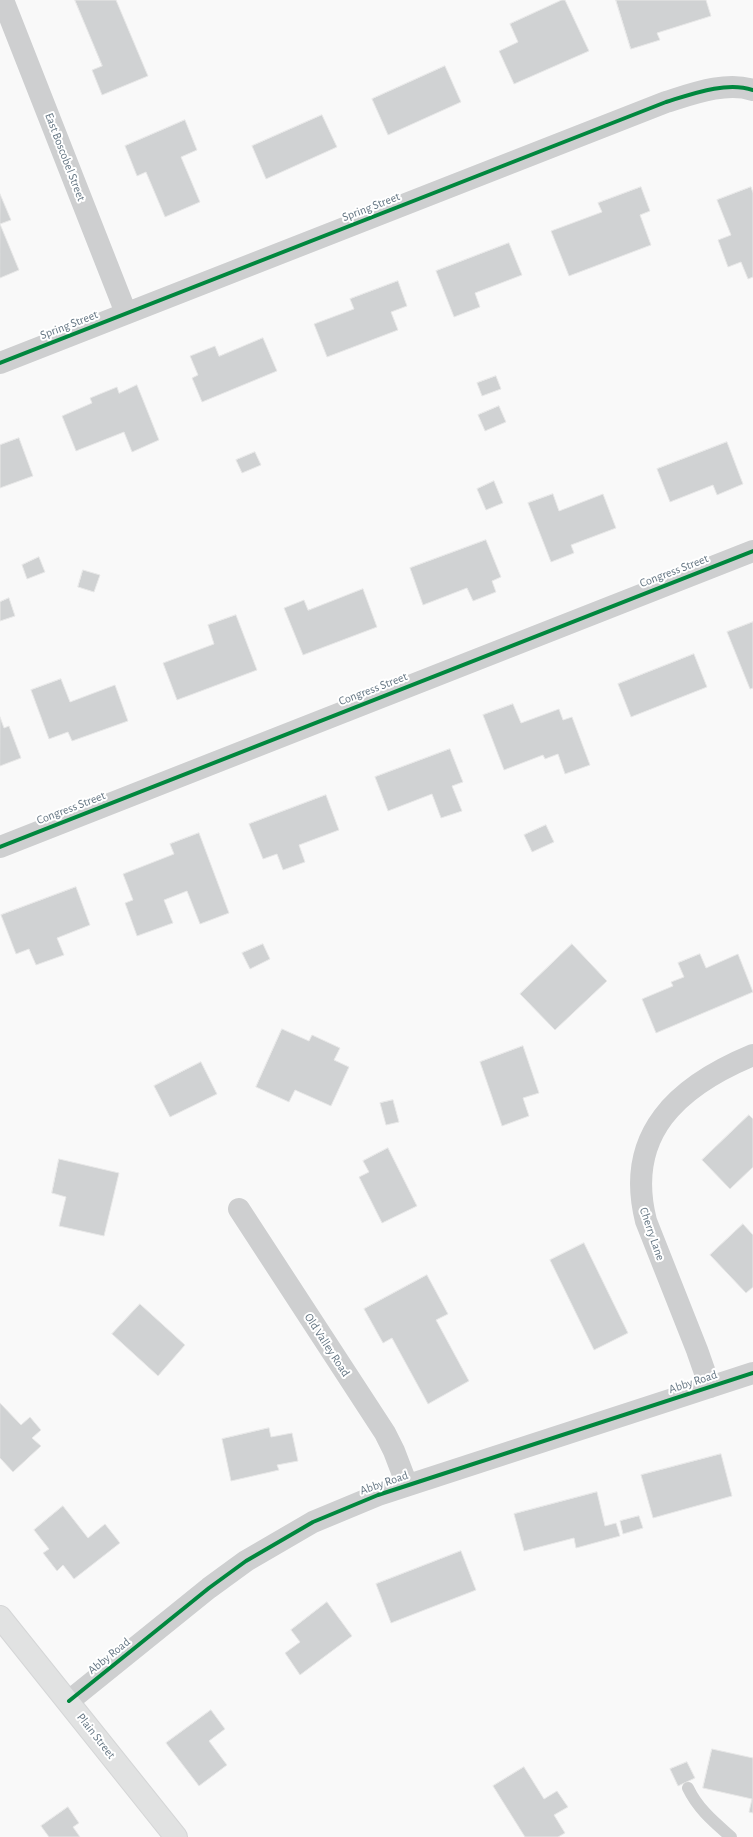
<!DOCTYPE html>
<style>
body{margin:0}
canvas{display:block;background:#f9f9f9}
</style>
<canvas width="753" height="1837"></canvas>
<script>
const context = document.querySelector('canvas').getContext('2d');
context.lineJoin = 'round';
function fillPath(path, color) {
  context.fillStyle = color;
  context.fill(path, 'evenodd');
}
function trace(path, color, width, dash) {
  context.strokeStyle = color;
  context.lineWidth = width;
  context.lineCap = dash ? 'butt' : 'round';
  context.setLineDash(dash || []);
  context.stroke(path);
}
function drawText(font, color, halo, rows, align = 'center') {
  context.font = font + ' "Alegreya Sans",sans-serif';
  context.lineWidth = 4;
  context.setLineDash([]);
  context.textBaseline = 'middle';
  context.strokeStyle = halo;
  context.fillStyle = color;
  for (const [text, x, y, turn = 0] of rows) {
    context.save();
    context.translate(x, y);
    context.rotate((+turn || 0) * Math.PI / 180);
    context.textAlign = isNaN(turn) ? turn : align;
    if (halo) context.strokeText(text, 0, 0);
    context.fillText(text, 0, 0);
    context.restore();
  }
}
const building = new Path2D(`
 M75 0H116L148 76 102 95 92 70 102 66Z
 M562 0H565L589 51 514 84 499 51 518 42 510 24Z
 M616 0H706L711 16 657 33 660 40 631 49Z
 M445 66 461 102 388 135 372 99Z
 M322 115 337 147 266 179 252 146Z
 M185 120 197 150 181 157 200 202 165 217 146 172 137 176 125 146Z
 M641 187 650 211 640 215 651 245 569 276 551 231 602 212 598 203Z
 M751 187 753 193V277L748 279 741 262 728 267 718 240 731 235 717 200Z
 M0 194 11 220 0 224 19 270 0 278Z
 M509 243 522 275 475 293 480 307 454 317 436 271Z
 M398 281 407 306 391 312 398 330 327 357 314 324 354 309 350 299Z
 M263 338 277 371 202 402 192 378 198 375 190 356 215 346 219 356Z
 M496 376 501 389 482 396 477 383Z
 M137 385 159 440 132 452 124 432 76 451 62 416 92 403 90 398 117 387 119 393Z
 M499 406 506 422 485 431 478 415Z
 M19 438 33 476 0 488V445Z
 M727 442 743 484 717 495 713 485 670 502 657 469Z
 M255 452 261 465 242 473 236 460Z
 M494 481 503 503 486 510 477 489Z
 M553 494 559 511 603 494 616 528 571 545 574 553 551 562 528 503Z
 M486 540 501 577 492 581 496 592 473 601 467 588 423 605 410 568Z
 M39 557 45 572 27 579 22 565Z
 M83 570 100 575 94 592 78 587Z
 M363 589 377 627 303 655 284 608 304 600 308 610Z
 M9 598 15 616 0 621V602Z
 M236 615 257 670 177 700 163 663 214 644 208 625Z
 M753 622V688L750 689 727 632Z
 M694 654 707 687 631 717 618 684Z
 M61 679 70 702 115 685 128 721 72 741 68 732 49 739 31 690Z
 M513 704 521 723 559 709 563 720 572 717 590 765 565 774 558 754 545 759 543 755 504 770 483 715Z
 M0 717 4 728 9 726 21 758 0 766Z
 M450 749 463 782 452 786 462 811 441 818 432 794 388 811 375 777Z
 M326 795 339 830 299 845 305 862 283 870 277 854 263 859 249 824Z
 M546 825 554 842 532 852 524 835Z
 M199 833 229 913 200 924 187 891 164 900 173 923 137 936 125 903 133 900 123 874 174 854 170 844Z
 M76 887 90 925 57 938 64 955 36 965 29 949 16 954 1 915Z
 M263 944 270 959 250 969 242 953Z
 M572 944 607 981 555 1030 520 994Z
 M700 954 706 968 738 954 753 992 656 1033 642 999 673 986 671 982 684 977 678 963Z
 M282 1029 309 1041 312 1035 340 1048 334 1060 349 1067 331 1106 295 1090 289 1102 256 1087Z
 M523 1046 539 1093 523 1098 529 1116 502 1126 480 1062Z
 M201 1062 217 1094 170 1117 154 1086Z
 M393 1100 399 1122 386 1125 380 1103Z
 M749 1115 753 1119V1167L730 1189 702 1160Z
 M388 1148 417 1206 382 1223 359 1177 369 1172 363 1161Z
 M59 1159 119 1173 104 1236 59 1226 66 1197 52 1193Z
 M743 1224 753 1235V1287L746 1293 710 1255Z
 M584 1243 628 1333 594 1350 550 1260Z
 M427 1275 448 1314 436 1320 469 1381 428 1404 392 1338 383 1343 364 1309Z
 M140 1304 185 1345 158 1376 112 1334Z
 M0 1403 21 1425 30 1417 41 1430 32 1438 41 1446 13 1472 0 1458Z
 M269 1428 271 1437 292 1433 298 1461 277 1465 279 1470 231 1481 222 1439Z
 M721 1454 732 1496 653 1518 641 1475Z
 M597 1492 605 1526 616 1523 620 1536 576 1548 574 1538 524 1551 514 1514Z
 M63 1506 88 1538 105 1524 120 1543 74 1579 63 1565 57 1571 43 1553 49 1549 34 1530Z
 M639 1516 643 1528 623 1534 620 1521Z
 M461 1551 476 1590 391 1623 376 1584Z
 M327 1602 352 1636 300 1675 285 1653 300 1642 291 1630Z
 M211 1710 225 1729 209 1741 227 1765 199 1786 166 1743Z
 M712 1749 753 1758V1813L749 1812 752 1799 703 1788Z
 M687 1762 695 1778 678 1786 670 1769Z
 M524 1767 544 1799 557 1791 568 1807 554 1815 565 1833 558 1837H525L493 1786Z
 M68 1807 79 1823 73 1827 80 1837H49L41 1826Z`);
fillPath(building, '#d0d2d3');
trace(building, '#e8e8e8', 1);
const secondary = new Path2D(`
 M0 1617 176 1837`);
trace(secondary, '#d5d6d7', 24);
trace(new Path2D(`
 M688 1788C698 1809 714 1822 731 1837`), '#cecfd0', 12);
trace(new Path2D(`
 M3 0 126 313
 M0 363 666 102C692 94 726 81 753 90
 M0 847 753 551
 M239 1209 385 1433 394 1451 407 1485
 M710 1387 697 1350 646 1221C624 1134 678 1086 753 1055
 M69 1701 209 1588 246 1561 313 1522 378 1495 753 1373`), '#cecfd0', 22);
trace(secondary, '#e1e2e2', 22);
trace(new Path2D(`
 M0 363 666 102C692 94 726 81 753 90
 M0 847 753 551
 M69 1701 209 1588 246 1561 313 1522 378 1495 753 1373`), '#00873e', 4);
drawText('12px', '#657683', '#fff', [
 ["East Boscobel Street",65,157,69],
 ["Spring Street",371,207,-21],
 ["Spring Street",69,325,-21],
 ["Congress Street",674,571,-21],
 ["Congress Street",373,689,-21],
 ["Congress Street",71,808,-21],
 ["Cherry Lane",652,1234,71],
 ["Old Valley Road",327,1345,57],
 ["Abby Road",693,1382,-18],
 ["Abby Road",384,1483,-19],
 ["Abby Road",109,1656,-39],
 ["Plain Street",96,1736,52]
]);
</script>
